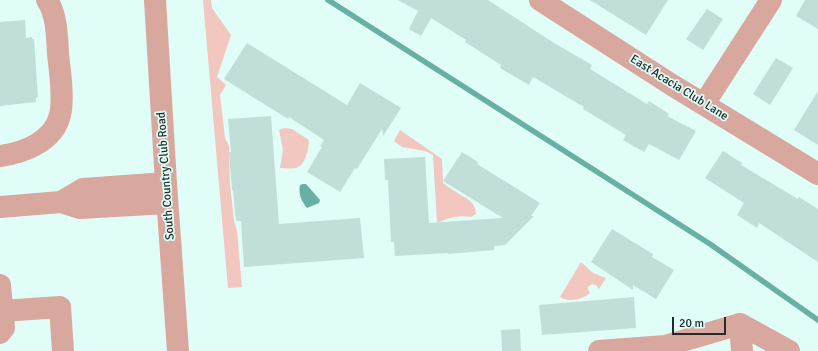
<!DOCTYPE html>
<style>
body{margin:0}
#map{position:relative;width:818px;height:351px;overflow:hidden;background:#e0fdf7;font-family:Signika,sans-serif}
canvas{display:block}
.scale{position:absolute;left:672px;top:317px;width:54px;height:18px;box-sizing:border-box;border:2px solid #222c2a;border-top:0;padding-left:5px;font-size:12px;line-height:14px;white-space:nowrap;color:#222c2a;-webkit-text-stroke:3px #e0fdf7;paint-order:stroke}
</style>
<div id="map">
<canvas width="818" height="351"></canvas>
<div class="scale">20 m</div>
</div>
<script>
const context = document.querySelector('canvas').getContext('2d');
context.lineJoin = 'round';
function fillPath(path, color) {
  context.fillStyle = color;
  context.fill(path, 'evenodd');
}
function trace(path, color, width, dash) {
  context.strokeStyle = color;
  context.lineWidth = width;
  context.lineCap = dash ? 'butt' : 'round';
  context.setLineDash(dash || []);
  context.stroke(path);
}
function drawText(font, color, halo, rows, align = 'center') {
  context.font = font + ' Signika,sans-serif';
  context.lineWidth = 3.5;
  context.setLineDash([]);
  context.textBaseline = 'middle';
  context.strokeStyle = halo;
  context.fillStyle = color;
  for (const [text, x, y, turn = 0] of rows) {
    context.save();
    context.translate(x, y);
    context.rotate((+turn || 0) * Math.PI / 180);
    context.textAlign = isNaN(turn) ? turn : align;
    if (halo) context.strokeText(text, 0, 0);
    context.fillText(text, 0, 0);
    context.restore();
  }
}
fillPath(new Path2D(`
 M203 0H211L212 8 231 35 217 77 226 85 220 95 225 138 229 146 230 185 234 220 237 231 242 287 228 288Z
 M284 128 292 129 309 140C309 148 306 165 296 168 291 169 285 168 280 168L283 150 279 130Z
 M400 130 442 159 443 183C447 186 451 189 456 192 466 199 475 200 476 214L471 217C459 215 449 218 437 223L433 155 425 151 402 147 394 141Z
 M581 262 593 273 606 278 599 289 596 285 592 284 588 287V290L590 293C583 299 569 303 560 297Z`), '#f2c7bf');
fillPath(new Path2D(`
 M303 184H306L320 200 319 203 307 208C302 202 298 195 300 185Z`), '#69b0a4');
trace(new Path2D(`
 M328 0 710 244 818 320`), '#69b0a4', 5.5);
fillPath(new Path2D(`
 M398 0H488L554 43 592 65 590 69 647 104 649 101 669 114 667 116 696 131 679 160 649 144 644 152 623 140 626 135 583 109 584 107 533 77 529 85 500 68 501 65 465 42 466 40 431 18 421 36 409 29 418 11Z
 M590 0H668L646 35Z
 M805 0H818V29L796 16Z
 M707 9 723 19 703 50 686 39Z
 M25 20 26 38 32 37V39H34L38 97 36 98V102L0 106V22Z
 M247 43 347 105 360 83 401 108 383 136 382 129 357 169 355 168 340 192 307 172 322 147 320 146 324 140 289 117 288 119 224 79Z
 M776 58 793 68 770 105 753 94Z
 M818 91V145L794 130Z
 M271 116 279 224 360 218 364 258 244 267 241 221H236L233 190H232L229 152H231L228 119Z
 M723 151 742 163 741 165 798 199 799 197 818 209V262L759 223 757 228 737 215 744 203 705 178Z
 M462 152 478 162 477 164 540 203 531 216H534L505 245 494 246V250L448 254V253L395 256 394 242H391L388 180H385L384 159 425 157 429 223 503 218 443 181Z
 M612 229 653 254 652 257 674 270 656 299 633 285V290L591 262Z
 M634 297 636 328 542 335 539 305Z
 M520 329 521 351H502L501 330Z`), '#c2ded9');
trace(new Path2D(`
 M155 0 166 183 178 351
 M540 0 672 85 818 174
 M704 104 771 0
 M0 156C24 153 54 141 60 115 64 99 60 71 58 54 57 36 57 15 47 0
 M166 183 83 189 61 202 80 208 167 203
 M0 207 61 202
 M0 285 4 328 0 333
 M2 311 60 307 63 351
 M740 324 742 351
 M599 351 665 346 740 324 789 351`), '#d8a79e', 22);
drawText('12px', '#222c2a', '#e0fdf7', [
 ["East Acacia Club Lane",679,88,32],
 ["South Country Club Road",166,176,-94]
]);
</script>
